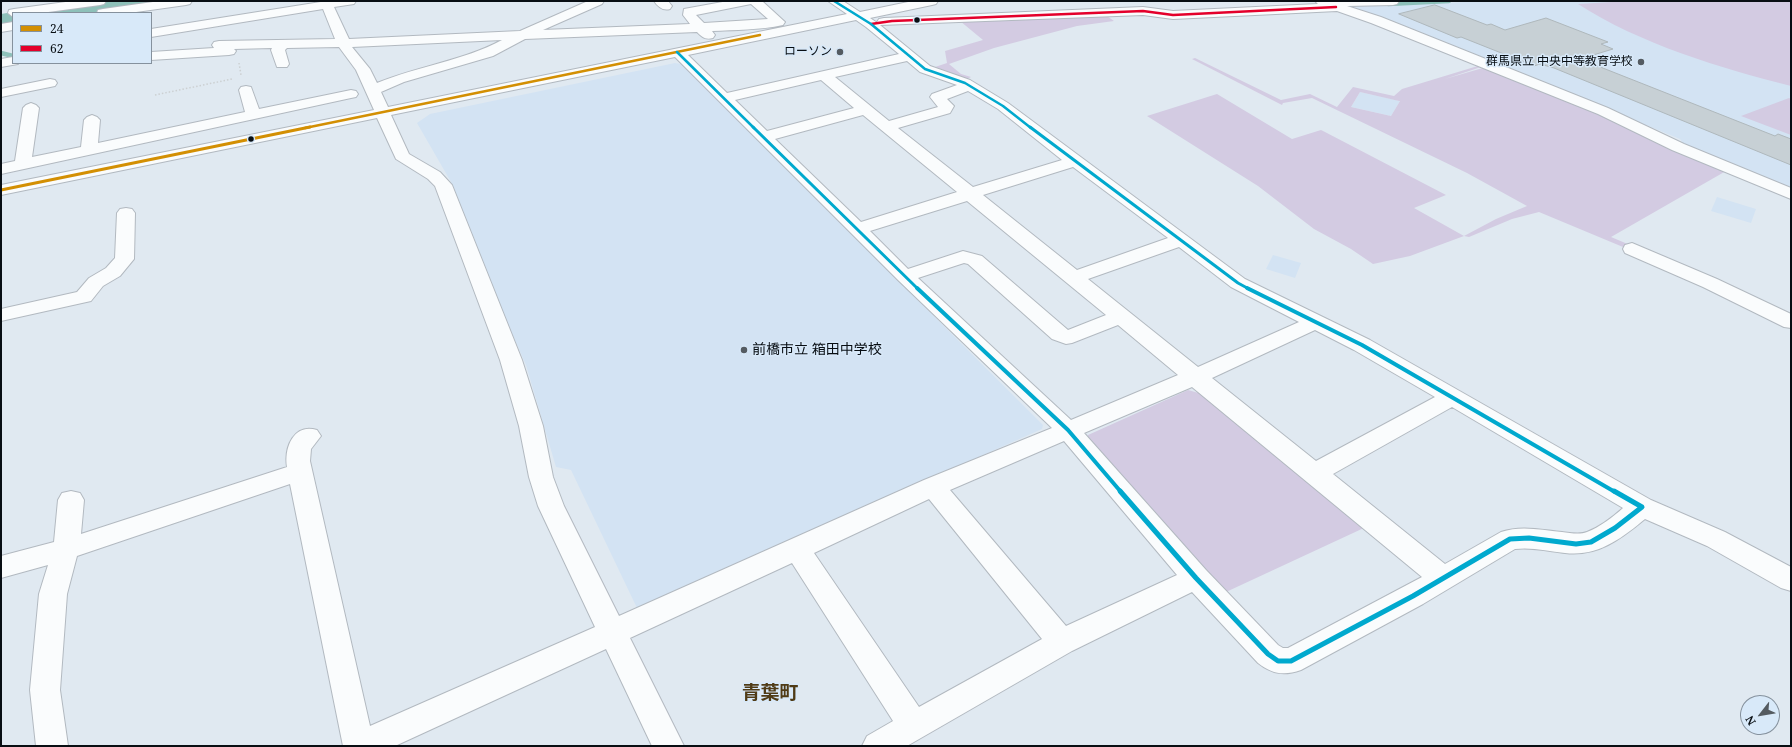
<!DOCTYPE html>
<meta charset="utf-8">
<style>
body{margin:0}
#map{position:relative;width:1792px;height:747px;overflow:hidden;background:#e0e9f1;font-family:"Noto Serif",serif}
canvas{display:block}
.frame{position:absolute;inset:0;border:2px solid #080e13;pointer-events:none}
.legend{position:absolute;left:12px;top:12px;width:140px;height:52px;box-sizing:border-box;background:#d8e9f9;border:1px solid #85919d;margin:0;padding:5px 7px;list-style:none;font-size:12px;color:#080e13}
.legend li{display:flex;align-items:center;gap:8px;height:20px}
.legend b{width:20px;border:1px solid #85919d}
.north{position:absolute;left:1740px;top:695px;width:40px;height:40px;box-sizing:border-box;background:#d8e9f9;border:1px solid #85919d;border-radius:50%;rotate:239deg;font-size:11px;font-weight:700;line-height:16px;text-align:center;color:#080e13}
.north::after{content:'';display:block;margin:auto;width:14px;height:18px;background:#545b61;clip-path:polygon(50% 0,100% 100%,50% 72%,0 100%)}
</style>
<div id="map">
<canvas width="1792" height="747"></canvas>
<div class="frame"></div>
<ul class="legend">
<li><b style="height:5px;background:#d38f03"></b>24</li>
<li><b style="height:5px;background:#e4002b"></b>62</li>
</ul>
<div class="north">N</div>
</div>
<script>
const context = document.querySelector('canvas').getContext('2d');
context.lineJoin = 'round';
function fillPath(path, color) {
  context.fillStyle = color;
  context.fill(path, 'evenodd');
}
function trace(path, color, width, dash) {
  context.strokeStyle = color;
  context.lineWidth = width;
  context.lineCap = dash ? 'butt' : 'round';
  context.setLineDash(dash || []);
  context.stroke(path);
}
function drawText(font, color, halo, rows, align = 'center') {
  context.font = font + ' "Noto Serif","Noto Sans JP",serif';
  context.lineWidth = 3;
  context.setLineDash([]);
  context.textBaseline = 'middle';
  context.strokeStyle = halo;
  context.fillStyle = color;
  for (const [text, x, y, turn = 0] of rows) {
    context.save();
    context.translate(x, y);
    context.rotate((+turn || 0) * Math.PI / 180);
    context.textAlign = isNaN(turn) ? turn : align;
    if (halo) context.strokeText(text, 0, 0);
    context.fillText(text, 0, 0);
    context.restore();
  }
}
fillPath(new Path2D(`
 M1487 1H1791V188L1686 147 1680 139 1624 116 1357 9 1347 7Z
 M675 63 681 64 1043 425 1042 429 637 608 571 470 556 467 526 365 500 307 451 182 417 123 430 114Z
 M1360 92 1400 101 1391 116 1351 107Z
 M1717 197 1756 209 1751 223 1711 211Z
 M1273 255 1301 263 1295 278 1266 269Z`), '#d3e3f3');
fillPath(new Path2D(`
 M1629 1H1791V86C1720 68 1640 44 1578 4Z
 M1107 16 1114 21 1077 26 994 48 949 64 961 74 971 77 967 79 935 67 947 63 945 51 983 40 960 21Z
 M1195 58 1281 100 1310 94 1337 107 1353 87 1394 96 1402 89 1481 65 1484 66 1445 79 1486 67 1601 114 1726 171 1611 237 1630 245 1623 247 1539 212 1512 219 1469 237 1464 236 1410 256 1373 264 1351 249 1314 229 1258 186 1147 116 1217 94 1292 139 1321 130 1325 132 1446 195 1414 208 1464 236 1496 219 1527 206 1467 173 1312 98 1283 103 1282 105 1192 59ZM1360 92 1399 101H1400L1391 116 1351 107Z
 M1789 98 1791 99V135L1741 116Z
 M1188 390 1202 394 1366 527 1226 592 1086 443 1088 435Z`), '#d3cbe2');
trace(new Path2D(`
 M1388 4 1449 1
 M1 53 13 56`), '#8dc0b9', 4.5);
fillPath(new Path2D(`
 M91 1H154L150 6 107 13H44L48 8Z
 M13 12 18 13H13V26L1 28V14Z`), '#8dc0b9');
const building = new Path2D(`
 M1435 5 1487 25 1491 24 1505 30 1546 18 1608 42 1601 44 1613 49 1580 59 1775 136 1778 134 1791 139V165L1554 68 1540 64 1534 66 1461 37 1457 38 1399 14Z`);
fillPath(building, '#c7d0d5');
trace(building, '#afb8bc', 1);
const minor = new Path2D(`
 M73 1H106L104 4 100 5 41 13H13V17L8 13 9 10 14 9Z
 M160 1H192L190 4 186 5 129 13H97L98 10 103 9Z
 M327 1H356L354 4 334 7 349 39 520 31 588 1H604L602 4 543 30 690 24 683 15 684 9 728 1H762L785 22 783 25C760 30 735 30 712 31L715 35 713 38C705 40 702 37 697 32L525 39 493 56 404 82 381 92 388 107 847 14 828 1H843L860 12 913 1H938L936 4 932 5 870 18 879 24 877 22 879 19 884 18 1143 7 1173 11 1318 4 1315 1H1399L1397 4 1393 5 1347 6 1381 17 1608 108 1684 144 1791 188V199L1672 150 1598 114 1371 23 1337 11 1173 19 1143 15 880 25 930 66 970 80 1008 103 1245 279 1370 340 1651 500 1725 532 1791 567V591L1781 588 1707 546 1645 519C1621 539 1597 557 1565 553 1548 551 1532 547 1515 549L1423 604 1301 670C1284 676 1272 674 1258 663L1192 592 1072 651 907 746H862L867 736 893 721 792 563 630 638 684 746H652L606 649 395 746H343L290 484 77 556 67 594 60 690 68 746H36L30 690 39 594 48 565 1 578V556L54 542 58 500 62 493 71 491 80 493 84 500 81 534 287 467C284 447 294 423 317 430L321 436 311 449 310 461 370 726 595 627 538 506 529 477 519 426 500 360 435 186 428 179 396 159 377 118 1 195V185L374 110 356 70 339 47 287 48 285 50 289 64 287 67H277L271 50 272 48 234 49 236 51 234 54 229 55 151 60V52L214 48 212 45 214 42 219 41 335 39 323 9 151 37V29ZM751 4 768 19 704 23 696 15ZM856 20 866 27 899 54 727 93 688 55ZM502 40C463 61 418 66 377 83L370 69 352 47ZM675 57 898 280 1052 428 924 480 619 616 564 506 553 477 543 426 522 360 452 185 440 172 409 154 391 115ZM907 61 920 72 957 85 932 94 930 97 938 107 889 121 835 77ZM821 80 854 108 767 131 735 100ZM968 91 998 109 1062 160 973 187 898 128 950 113 954 106 947 99ZM863 115 957 192 861 222 775 139ZM1073 167 1168 238 1077 270 983 195ZM967 201 1106 315 1068 330 982 256 963 251 908 269 870 231ZM1179 247 1231 287 1299 322 1198 367 1088 279ZM964 263 968 264 1052 339 1066 344 1072 343 1118 325 1178 375 1071 420 918 278ZM1315 330 1354 350 1435 397 1316 461 1212 378ZM1192 387 1422 577 1288 648H1283L1278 645 1206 570 1084 433ZM1452 407 1623 508C1613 517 1600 527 1587 532 1580 535 1570 533 1562 532 1541 530 1521 525 1501 532L1445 564 1333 474ZM1064 441 1177 575 1066 626 950 490ZM929 499 1042 639 919 707 814 553Z
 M654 1H668L672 6 670 9C663 11 658 7 654 1Z
 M13 22V30L1 32V24Z
 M13 57V63L18 64 1 67V59Z
 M50 79 55 80 57 83 55 86 1 97V89Z
 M246 86 251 87 259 109 351 90 356 91 358 94 356 97 351 98 1 174V164L15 161 23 108 26 105 31 103 36 105 39 108 32 157 81 147 84 120 87 117 92 115 97 117 100 120 98 143 245 112 239 90 241 87Z
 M126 208 132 209 135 213 134 259 120 276 103 286 91 301 1 321V309L77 292 89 278 106 268 115 258 117 213 120 209Z
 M1632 243 1717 279 1791 314V328L1784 327 1703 287 1625 253 1623 249 1625 245Z`);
trace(minor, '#b2b9c0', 2);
trace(new Path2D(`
 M239 63 241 75
 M155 95 232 79`), '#ccd0d2', 1.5, [1.5, 2]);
fillPath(minor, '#fafcfd');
trace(new Path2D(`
 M305 128 760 35`), '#d38f03', 2.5);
trace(new Path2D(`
 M1 190 310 127`), '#d38f03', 3);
trace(new Path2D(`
 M871 24 892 21 1143 11 1173 15 1336 7`), '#e4002b', 2.5);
trace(new Path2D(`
 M834 1 871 24 925 69 965 83 1003 106 1031 128
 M677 52 754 128`), '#00a9ce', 2.5);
trace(new Path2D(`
 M753 127 918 289
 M1030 127 1238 283 1249 289`), '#00a9ce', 3);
trace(new Path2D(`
 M917 288 1068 430 1121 492
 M1247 288 1362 345 1615 492`), '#00a9ce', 4);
trace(new Path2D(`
 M1120 491 1196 578 1268 654 1278 661H1291L1413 596 1510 539 1529 538 1576 544 1591 542 1615 528 1642 507 1614 491`), '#00a9ce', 5);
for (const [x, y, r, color] of [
 [917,20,3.5,"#080e13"],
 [840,52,4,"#545b61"],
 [1641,62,4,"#545b61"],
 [251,139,3.5,"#080e13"],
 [744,350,4,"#545b61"]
]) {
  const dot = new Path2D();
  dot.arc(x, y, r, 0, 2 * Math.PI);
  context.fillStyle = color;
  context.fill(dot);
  trace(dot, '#d8e9f9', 1.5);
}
drawText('12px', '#080e13', '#d8e9f9', [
 ["ローソン",832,52],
 ["群馬県立 中央中等教育学校",1633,62]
], 'right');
drawText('14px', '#080e13', '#d8e9f9', [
 ["前橋市立 箱田中学校",752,350]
], 'left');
drawText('bold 19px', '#503b16', '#d8e9f9', [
 ["青葉町",770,694]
]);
</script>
